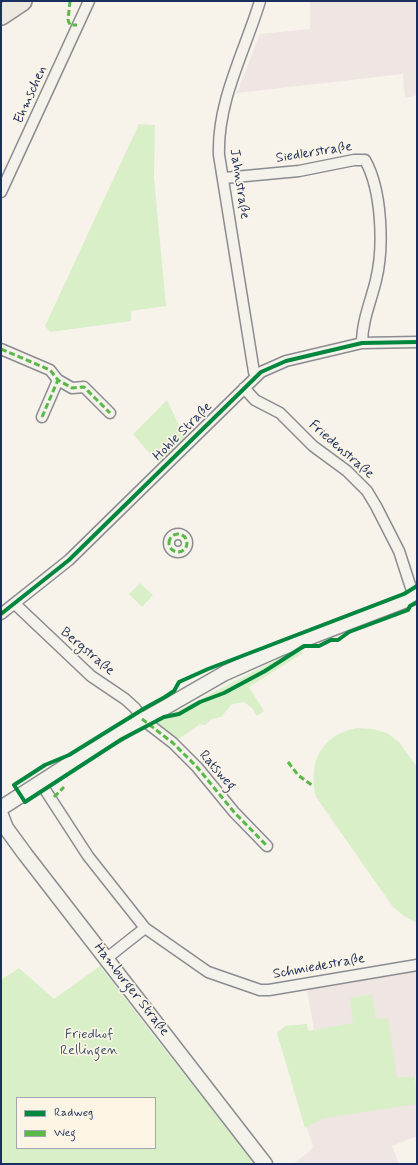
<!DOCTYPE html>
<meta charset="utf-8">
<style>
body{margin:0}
#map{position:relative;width:418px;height:1165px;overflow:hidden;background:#f7f3ea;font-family:Mynerve,sans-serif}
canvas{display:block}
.frame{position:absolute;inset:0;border:2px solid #1b2f5e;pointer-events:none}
.legend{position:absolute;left:16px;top:1097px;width:140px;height:52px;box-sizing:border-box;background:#fcf5e5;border:1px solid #a2a6af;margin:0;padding:5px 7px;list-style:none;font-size:12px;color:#1b2f5e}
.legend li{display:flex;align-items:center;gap:8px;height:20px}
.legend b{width:20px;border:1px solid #a2a6af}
</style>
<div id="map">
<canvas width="418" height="1165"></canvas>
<div class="frame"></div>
<ul class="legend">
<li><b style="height:5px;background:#00873e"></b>Radweg</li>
<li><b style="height:5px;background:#58b947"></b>Weg</li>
</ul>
</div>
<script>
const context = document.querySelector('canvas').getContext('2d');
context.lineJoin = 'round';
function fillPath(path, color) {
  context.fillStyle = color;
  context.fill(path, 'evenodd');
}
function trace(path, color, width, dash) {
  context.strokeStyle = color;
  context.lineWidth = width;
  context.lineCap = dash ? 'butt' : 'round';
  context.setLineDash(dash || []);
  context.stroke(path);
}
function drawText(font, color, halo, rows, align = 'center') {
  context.font = font + ' Mynerve,sans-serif';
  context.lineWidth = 3.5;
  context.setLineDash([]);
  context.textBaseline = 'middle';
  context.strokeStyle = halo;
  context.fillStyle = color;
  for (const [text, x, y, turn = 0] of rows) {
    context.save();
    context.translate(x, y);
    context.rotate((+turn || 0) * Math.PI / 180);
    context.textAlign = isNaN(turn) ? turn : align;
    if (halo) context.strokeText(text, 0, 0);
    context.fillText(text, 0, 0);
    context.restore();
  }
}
fillPath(new Path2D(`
 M310 1H417V95L405 98 403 74 237 93 260 34 310 29Z
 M417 971V1075L415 1076 417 1091V1136L392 1146 399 1164H293L310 1151 313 1147 277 1033 286 1026 307 1024 308 1031 314 1030 307 990Z`), '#efe5e3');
fillPath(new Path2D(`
 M139 124 155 125 154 178 166 306 131 311V321L50 332 45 326Z
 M167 400 185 438 158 463 133 434Z
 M140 583 153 595 142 607 129 594Z
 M299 648 303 653 249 687 264 711 257 716 252 708 244 702 232 704 221 717 212 719 205 725 200 724 173 743 150 725Z
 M357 728 373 729 387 733 399 742 417 767V923L404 916 393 907 316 797C308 763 320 735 357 728Z
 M100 966 164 1049 254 1161 251 1164H1V980L19 968 54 999ZM17 1098H155V1148H17Z
 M372 994 376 1019 388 1018 397 1078 415 1076 417 1104 324 1118 305 1128 277 1033 286 1026 307 1024 308 1031 353 1023 350 998Z`), '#d8efc7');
const street = new Path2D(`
 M224 178 299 171 354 160H365C382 190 384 247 376 280 371 301 362 321 362 343
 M1 192 89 1
 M1 349 50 370 58 380 72 388 84 387 110 413
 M256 376 254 372 219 155C217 101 245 51 260 1
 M244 388 255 400 280 413 313 446 347 471 367 491 376 506 399 551 414 597
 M42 417 58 380
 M169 543a9 9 0 1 1 18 0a9 9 0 1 1-18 0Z
 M15 604 91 676 125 699 135 708 142 719 173 743 197 767 234 812 267 846
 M1 614 69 560 261 372 286 361 362 343 417 342
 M40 782 88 856 145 928 208 972 260 990H269L417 965
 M107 958 145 928`);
const secondary = new Path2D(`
 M1 808 96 747 225 673 279 649 417 596
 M1 815 6 828 25 854 265 1164`);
const highway = new Path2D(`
 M1 15 22 1`);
trace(street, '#8a8c91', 13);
trace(secondary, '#8a8c91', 17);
trace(highway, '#8a8c91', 22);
trace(street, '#f5f2ec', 10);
trace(secondary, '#f5f2ec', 14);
trace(highway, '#eee9df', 19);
trace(new Path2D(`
 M70 1 68 20 70 25H77
 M1 349 50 370 58 380 72 388 84 387 110 413
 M42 417 58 380
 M169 543a9 9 0 1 1 18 0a9 9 0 1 1-18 0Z
 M142 719 173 743 197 767 234 812 267 846
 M288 762 298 775 313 786
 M54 797 64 787`), '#58b947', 3, [6, 3]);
trace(new Path2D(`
 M417 586 404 594 208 669 179 682 174 691 165 697 145 708 69 755 45 765 14 785 25 802 122 739 164 717 179 714 200 702 224 693 265 671 304 646H319L331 640H338L349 632 408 610 410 606 417 602
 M1 614 69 560 261 372 286 361 362 343 417 342`), '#00873e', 4);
drawText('14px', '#1b2f5e', '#fcf5e5', [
 ["Ehmschen",31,95,-66],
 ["Siedlerstraße",314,153,-9],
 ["Jahnstraße",239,184,81],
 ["Hohle Straße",183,432,-45],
 ["Friedenstraße",341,450,41],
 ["Bergstraße",87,652,40],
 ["Ratsweg",217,771,49],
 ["Schmiedestraße",319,967,-10],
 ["Hamburger Straße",131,990,52]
]);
drawText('14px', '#3c556d', '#fcf5e5', [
 ["Friedhof",89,1035],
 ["Rellingen",89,1051]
]);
</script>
